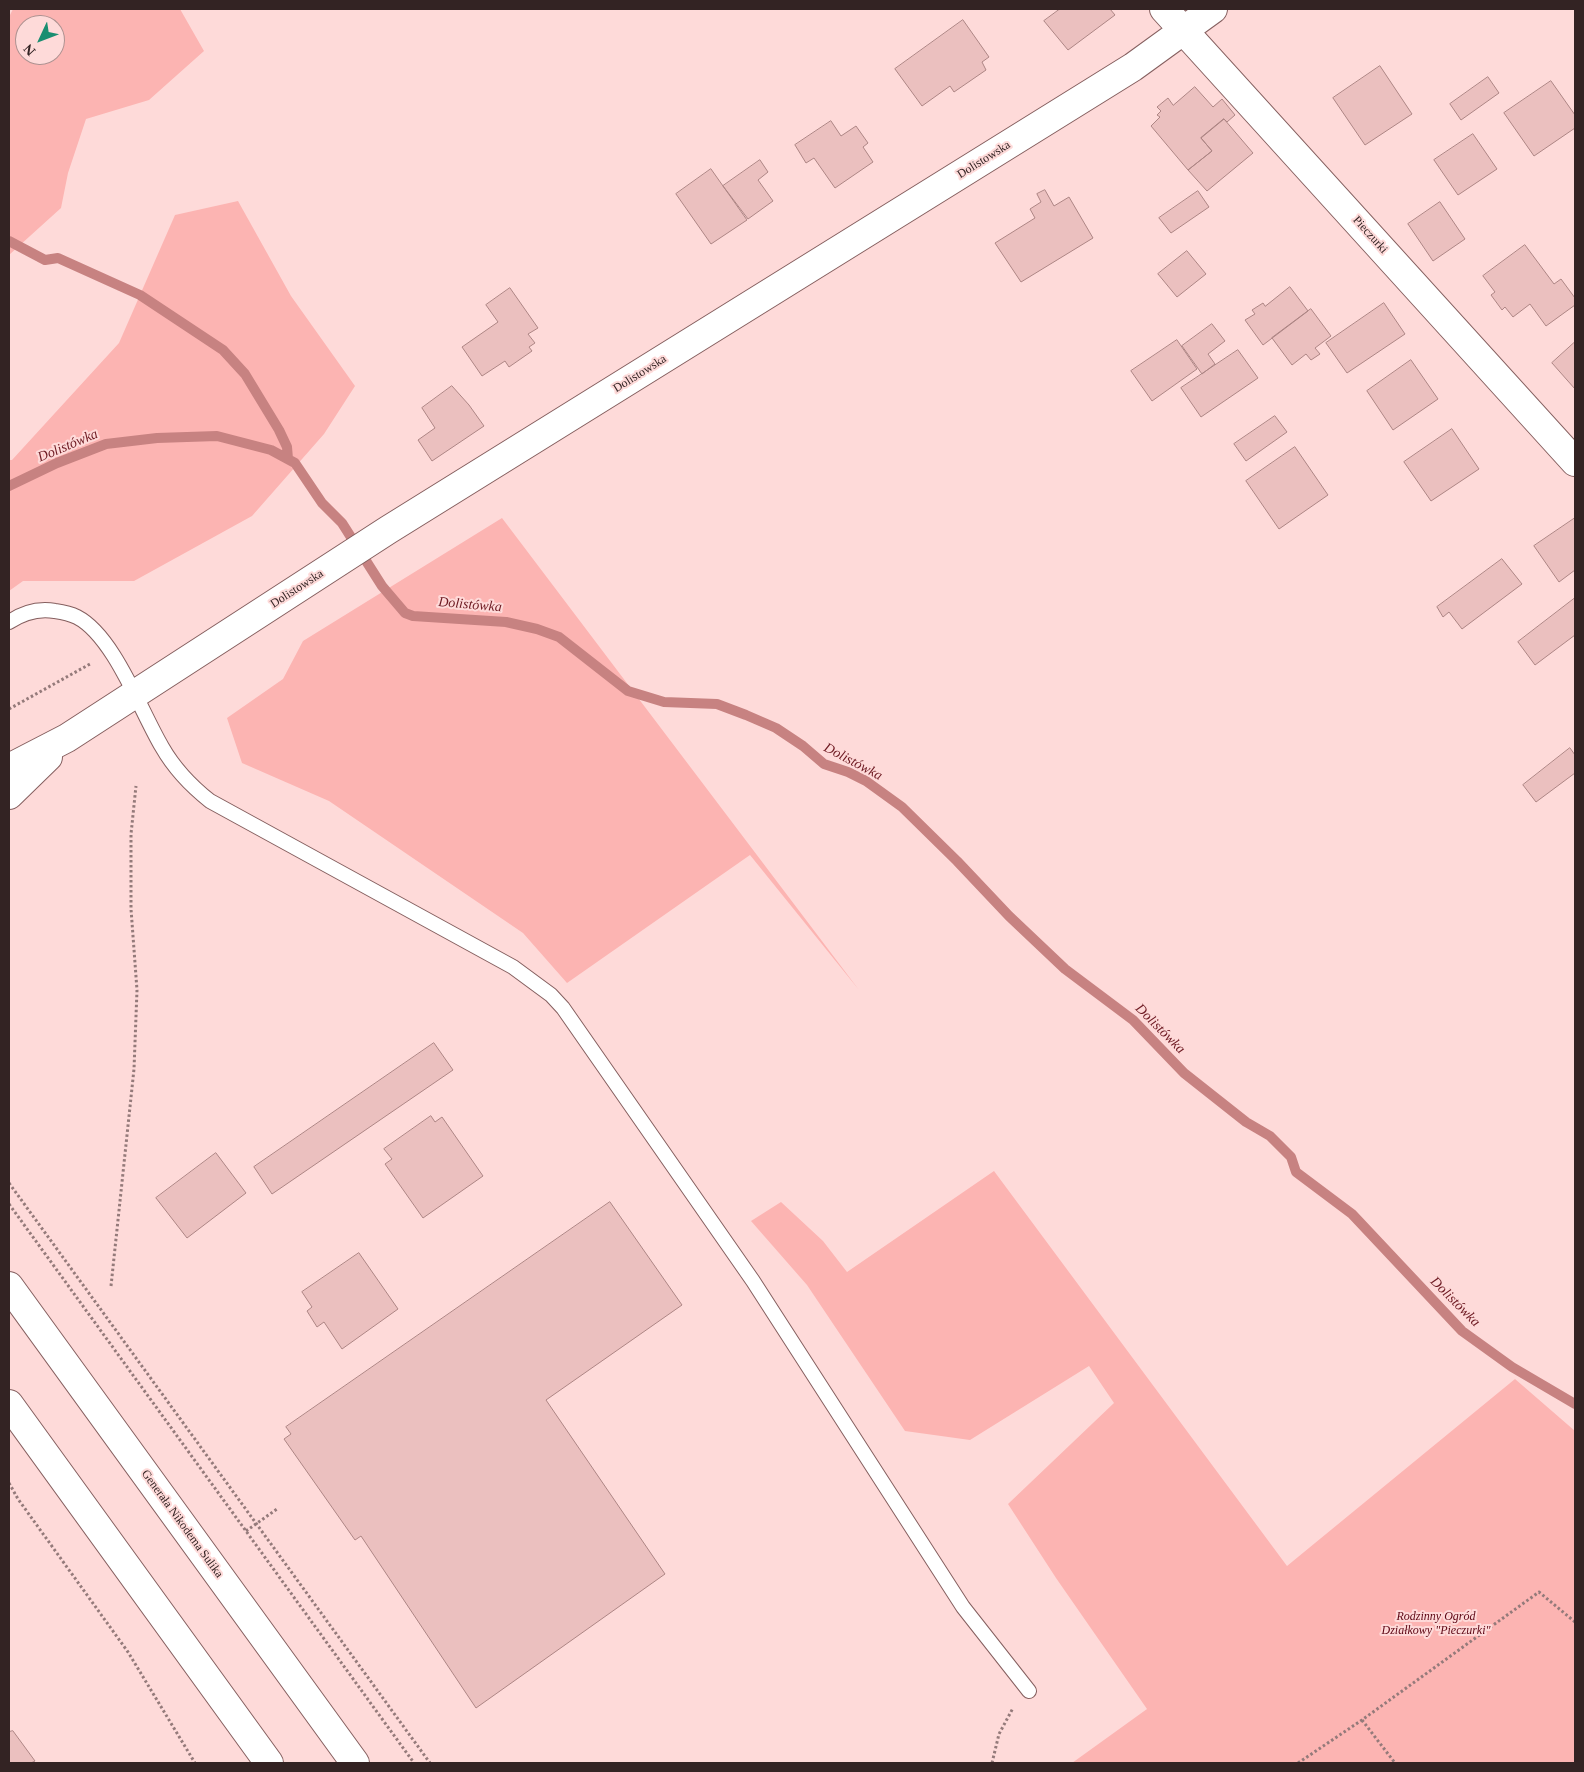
<!DOCTYPE html>
<meta charset="utf-8">
<style>
body{margin:0}
#map{position:relative;width:1584px;height:1772px;overflow:hidden;background:#fedad9;font-family:"Times New Roman",serif}
canvas{display:block}
.frame{position:absolute;inset:0;border:10px solid #332323;pointer-events:none}
.north{position:absolute;left:15px;top:15px;width:50px;height:50px;box-sizing:border-box;background:#fedad9;border:1px solid #ad9190;border-radius:50%;rotate:227deg;font-size:14px;font-weight:700;line-height:20px;text-align:center;color:#332323}
.north::after{content:'';display:block;margin:auto;width:18px;height:22px;background:#1a8e71;clip-path:polygon(50% 0,100% 100%,50% 72%,0 100%)}
</style>
<div id="map">
<canvas width="1584" height="1772"></canvas>
<div class="frame"></div>
<div class="north">N</div>
</div>
<script>
const context = document.querySelector('canvas').getContext('2d');
context.lineJoin = 'round';
function fillPath(path, color) {
  context.fillStyle = color;
  context.fill(path, 'evenodd');
}
function trace(path, color, width, dash) {
  context.strokeStyle = color;
  context.lineWidth = width;
  context.lineCap = dash ? 'butt' : 'round';
  context.setLineDash(dash || []);
  context.stroke(path);
}
function drawText(font, color, halo, rows, align = 'center') {
  context.font = font + ' "Times New Roman",serif';
  context.lineWidth = 4;
  context.setLineDash([]);
  context.textBaseline = 'middle';
  context.strokeStyle = halo;
  context.fillStyle = color;
  for (const [text, x, y, turn = 0] of rows) {
    context.save();
    context.translate(x, y);
    context.rotate((+turn || 0) * Math.PI / 180);
    context.textAlign = isNaN(turn) ? turn : align;
    if (halo) context.strokeText(text, 0, 0);
    context.fillText(text, 0, 0);
    context.restore();
  }
}
fillPath(new Path2D(`
 M13 9H180L204 51 149 100 86 119 68 173 61 208 9 255V17ZM25 25H55V55H25Z
 M238 201 291 296 355 386 324 434 252 516 134 581H23L9 591V460H12L119 343 175 215Z
 M502 518 859 990 750 855 567 983 523 933 329 801 242 763 227 718 283 679 303 641Z
 M994 1171 1287 1566 1515 1379 1575 1431V1763H1072L1147 1709 1056 1578 1008 1504 1114 1403 1089 1366 970 1440 905 1431 807 1285 751 1221 781 1202 823 1241 847 1272Z`), '#fcb4b2');
trace(new Path2D(`
 M9 241 45 260 58 258 140 295 223 350 245 374 279 430 287 447 288 459
 M9 486 57 463 106 444 157 438 217 436 271 450 295 463 322 503 342 523 382 586 405 613 413 616 506 622 537 629 559 637 628 691 664 702 717 704 746 715 776 728 803 746 824 764 848 772 866 781 902 807 957 861 1009 916 1065 969 1133 1020 1184 1073 1246 1122 1270 1136 1291 1157 1296 1172 1352 1214 1462 1331 1512 1367 1575 1404`), '#c78281', 10);
const building = new Path2D(`
 M1060 9H1110L1115 15 1068 50 1044 21Z
 M963 20 989 57 982 62 986 70 954 92 950 86 922 106 895 69Z
 M1380 66 1412 114 1365 145 1333 98Z
 M1488 77 1499 93 1461 120 1450 104Z
 M1551 81 1575 115V128L1534 156 1504 113Z
 M1195 87 1213 107 1222 99 1235 115 1227 122 1224 119 1201 138 1212 151 1188 170 1151 126 1160 117 1157 115 1161 111 1157 107 1168 98 1173 105Z
 M1224 119 1253 153 1207 191 1188 170 1212 151 1201 138Z
 M831 121 841 136 856 126 868 143 863 147 873 162 835 188 814 158 806 163 795 145Z
 M1473 134 1497 169 1458 195 1434 160Z
 M760 160 768 172 758 180 773 201 748 219 723 186Z
 M711 169 747 220 711 244 676 194Z
 M1045 190 1054 206 1069 197 1093 238 1021 282 995 243 1035 218 1030 209 1041 202 1037 194Z
 M1198 191 1209 207 1171 233 1159 218Z
 M1440 202 1465 239 1433 261 1408 224Z
 M1525 245 1554 284 1561 279 1575 298V305L1546 326 1530 304 1513 317 1505 307 1502 310 1491 295 1495 292 1483 276Z
 M1187 251 1206 274 1177 297 1158 274Z
 M1290 287 1308 311 1263 345 1245 320 1255 314 1252 310 1263 303 1265 306Z
 M510 288 538 328 528 334 535 343 529 347 532 351 509 367 505 361 482 376 462 347 498 322 486 305Z
 M1384 303 1405 334 1347 373 1326 343Z
 M1311 309 1331 336 1315 348 1320 354 1311 360 1306 354 1292 365 1272 338Z
 M1212 324 1225 341 1208 354 1215 364 1202 374 1182 346Z
 M1177 340 1197 369 1152 401 1131 371Z
 M1575 342V389L1552 363Z
 M1238 350 1258 378 1201 417 1181 388Z
 M1411 360 1438 399 1393 430 1367 391Z
 M452 386 469 405 484 426 432 461 418 440 435 428 422 408Z
 M1275 416 1287 432 1246 461 1234 444Z
 M1452 429 1479 469 1431 501 1404 462Z
 M1295 447 1328 495 1279 529 1246 481Z
 M1575 518V570L1559 582 1534 546Z
 M1502 559 1522 584 1462 629 1449 612 1443 617 1437 607Z
 M1575 598V635L1535 665 1518 642Z
 M1570 748 1575 755V773L1536 802 1523 785Z
 M434 1043 453 1070 272 1194 254 1167Z
 M431 1116 435 1122 442 1117 483 1176 423 1218 385 1164 392 1159 384 1149Z
 M216 1153 246 1193 187 1238 156 1198Z
 M610 1202 682 1305 546 1400 665 1574 476 1708 361 1536 355 1540 284 1439 291 1434 286 1427Z
 M359 1253 398 1309 342 1349 324 1322 317 1327 307 1311 312 1307 302 1292Z
 M13 1731 35 1761 31 1763H9V1732Z`);
fillPath(building, '#ebc0bf');
trace(building, '#ad8584', 1);
const lane = new Path2D(`
 M9 622C24 612 38 608 55 611 62 612 71 614 77 617 114 636 141 712 162 747 174 768 191 786 210 801L513 967 551 995 563 1008 753 1281 963 1607 1029 1691`);
const street = new Path2D(`
 M1164 9 1575 462
 M9 768 67 738 388 530 1133 67 1213 9
 M9 795 48 757`);
const highway = new Path2D(`
 M9 1286 355 1763
 M9 1404 269 1763`);
trace(lane, '#855f5f', 16);
trace(street, '#855f5f', 30);
trace(highway, '#855f5f', 30);
trace(new Path2D(`
 M9 709 90 664
 M9 1183 430 1763
 M9 1204 414 1763
 M111 1286 134 1069 137 990 131 909V834L136 786
 M9 1483 18 1499 128 1652 195 1763
 M246 1531 277 1509
 M1362 1720 1395 1763
 M992 1763 999 1734 1013 1708
 M1298 1763 1362 1720 1539 1592 1575 1622`), '#947a7a', 3, [2.5, 2.5]);
trace(lane, '#fff', 14);
trace(street, '#fff', 28);
trace(highway, '#fff', 28);
drawText('12px', '#332323', '#fedad9', [
 ["Dolistowska",984,160,-32],
 ["Pieczurki",1370,235,48],
 ["Dolistowska",640,374,-32],
 ["Dolistowska",297,589,-33],
 ["Generała Nikodema Sulika",182,1524,54]
]);
drawText('italic 12px', '#5d0614', '#fedad9', [
 ["Rodzinny Ogród",1436,1617],
 ["Działkowy \"Pieczurki\"",1436,1631]
]);
drawText('italic 14px', '#6e1a22', '#fedad9', [
 ["Dolistówka",68,446,-23],
 ["Dolistówka",470,605,5],
 ["Dolistówka",853,762,28],
 ["Dolistówka",1160,1029,45],
 ["Dolistówka",1455,1302,45]
]);
</script>
